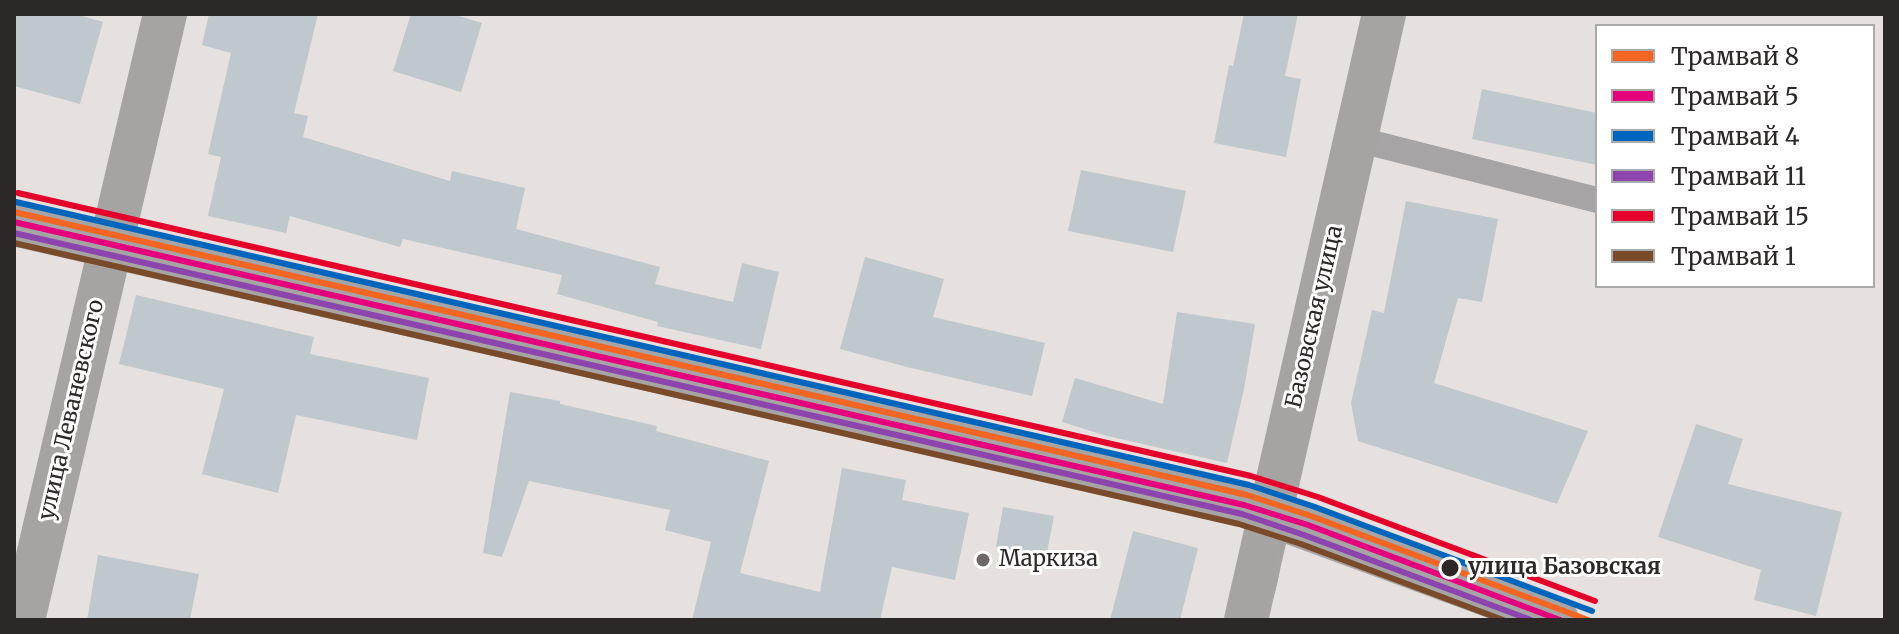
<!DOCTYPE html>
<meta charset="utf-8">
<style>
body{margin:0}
#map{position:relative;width:1899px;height:634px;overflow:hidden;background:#e6e0df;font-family:Merriweather,serif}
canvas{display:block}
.frame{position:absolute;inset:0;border:16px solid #2c2827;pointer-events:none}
.legend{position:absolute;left:1595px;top:24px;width:280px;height:264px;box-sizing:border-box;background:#fff;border:2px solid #aba9a9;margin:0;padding:10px 14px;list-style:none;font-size:24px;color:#2c2827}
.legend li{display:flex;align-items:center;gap:16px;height:40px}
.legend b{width:40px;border:2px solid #aba9a9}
</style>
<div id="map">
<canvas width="1899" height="634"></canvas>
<div class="frame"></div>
<ul class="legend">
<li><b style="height:10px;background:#f26522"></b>Трамвай 8</li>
<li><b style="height:10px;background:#e5007d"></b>Трамвай 5</li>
<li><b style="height:10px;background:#0065bd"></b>Трамвай 4</li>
<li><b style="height:10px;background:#8e44ad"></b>Трамвай 11</li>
<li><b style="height:10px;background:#e4002b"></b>Трамвай 15</li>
<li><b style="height:10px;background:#7a4b2a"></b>Трамвай 1</li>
</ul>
</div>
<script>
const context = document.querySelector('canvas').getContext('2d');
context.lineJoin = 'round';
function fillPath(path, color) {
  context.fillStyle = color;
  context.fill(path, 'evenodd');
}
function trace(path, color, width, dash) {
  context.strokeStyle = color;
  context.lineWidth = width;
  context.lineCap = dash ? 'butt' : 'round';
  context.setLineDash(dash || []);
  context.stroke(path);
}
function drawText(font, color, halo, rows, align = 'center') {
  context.font = font + ' Merriweather,serif';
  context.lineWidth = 6;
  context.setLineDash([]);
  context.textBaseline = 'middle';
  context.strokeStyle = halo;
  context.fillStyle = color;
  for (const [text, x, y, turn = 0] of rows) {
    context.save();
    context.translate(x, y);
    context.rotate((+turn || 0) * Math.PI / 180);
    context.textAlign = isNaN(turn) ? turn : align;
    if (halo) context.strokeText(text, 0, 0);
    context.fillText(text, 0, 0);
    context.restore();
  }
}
fillPath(new Path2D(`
 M14 14H75L103 22 80 104 14 86Z
 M209 14H318L294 113 308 116 303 137 450 181 452 171 525 188 516 229 660 267 655 284 733 302 742 263 779 272 761 349 657 326 658 322 557 294 562 275 403 239 400 247 290 216 286 233 208 216 221 157 208 154 231 53 202 45Z
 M411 14H452L482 23 461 92 393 71Z
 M1244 14H1298L1285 76 1301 79 1286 157 1214 143 1229 65 1233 66Z
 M1482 89 1597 113V165L1472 139Z
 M1081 170 1186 191 1173 252 1068 231Z
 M1406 201 1498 219 1482 302 1458 298 1434 383 1588 431 1557 504 1358 441 1351 403 1372 310 1384 313Z
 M865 257 944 279 933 317 1045 343 1032 396 907 367 840 349Z
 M136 295 314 337 310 354 429 378 417 440 296 415 278 493 202 474 224 389 119 364Z
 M1177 312 1255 324 1244 389 1227 463 1107 436 1062 422 1075 378 1163 404Z
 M510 392 560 401V404L657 426 656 431 769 461 740 573 820 592 842 468 906 480 902 500 969 513 955 580 892 567 880 620H692L711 542 665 530 670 510 529 481 502 557 483 553Z
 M1696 424 1743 439 1728 484 1842 512 1816 616 1754 600 1761 570 1658 537Z
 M1003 507 1054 516 1046 557 996 547Z
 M1133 531 1198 548 1180 620H1110Z
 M98 555 199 574 190 620H87Z`), '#bfc8cc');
trace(new Path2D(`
 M1356 139 1597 200`), '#a6a4a4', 26);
trace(new Path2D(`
 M14 224 1244 505 1557 620`), '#a6a4a4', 44);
trace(new Path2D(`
 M23 620 165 14
 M1246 620 1384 14`), '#a6a4a3', 44);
trace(new Path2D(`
 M1247 517C1297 540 1277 578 1266 620`), '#a9a4a4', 2);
trace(new Path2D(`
 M14 212 1247 495 1311 516 1588 620`), '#f26522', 6);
trace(new Path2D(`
 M14 222 1244 505 1308 525 1560 620`), '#e5007d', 6);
trace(new Path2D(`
 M16 202 1249 485 1315 507 1592 611`), '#0065bd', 6);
trace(new Path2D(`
 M14 233 1242 514 1304 535 1531 620`), '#8e44ad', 6);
trace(new Path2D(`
 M18 193 1251 476 1318 497 1595 601`), '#e4002b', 6);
trace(new Path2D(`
 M14 243 1239 524 1301 544 1503 620`), '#7a4b2a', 6);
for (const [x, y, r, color] of [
 [983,560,8,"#6d6867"],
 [1450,568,10,"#2c2827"]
]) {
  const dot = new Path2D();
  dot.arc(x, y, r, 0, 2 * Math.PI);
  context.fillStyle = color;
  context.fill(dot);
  trace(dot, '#fff', 3);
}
drawText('22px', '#2c2827', '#fff', [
 ["Базовская улица",1315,317,-77],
 ["улица Леваневского",72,410,-77]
]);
drawText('22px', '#2c2827', '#fff', [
 ["Маркиза",999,560]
], 'left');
drawText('bold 22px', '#2c2827', '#fff', [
 ["улица Базовская",1468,568]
], 'left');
</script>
